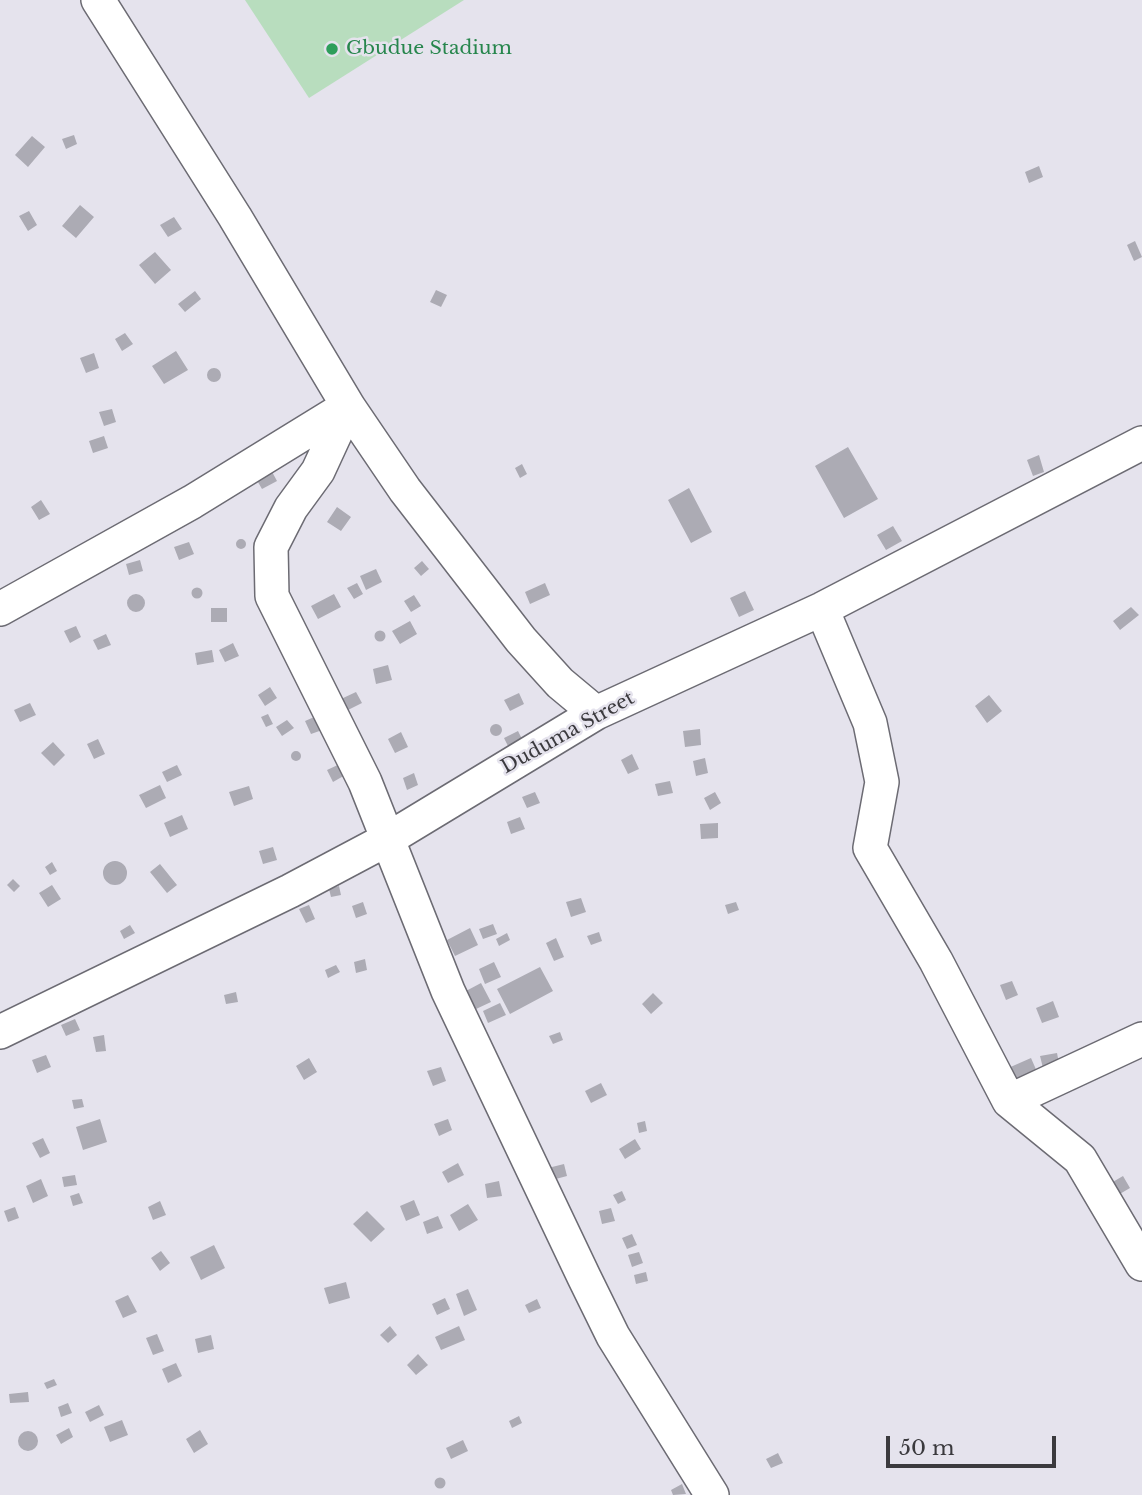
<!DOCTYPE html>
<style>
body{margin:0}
#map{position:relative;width:1142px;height:1495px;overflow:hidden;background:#e5e3ed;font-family:"Libre Baskerville",serif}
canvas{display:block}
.scale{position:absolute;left:886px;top:1436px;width:170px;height:32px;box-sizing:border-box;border:4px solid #3b3a3e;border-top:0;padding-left:9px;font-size:21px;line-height:24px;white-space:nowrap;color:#3b3a3e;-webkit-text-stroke:5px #e5e3ed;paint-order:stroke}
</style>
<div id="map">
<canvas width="1142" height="1495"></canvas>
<div class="scale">50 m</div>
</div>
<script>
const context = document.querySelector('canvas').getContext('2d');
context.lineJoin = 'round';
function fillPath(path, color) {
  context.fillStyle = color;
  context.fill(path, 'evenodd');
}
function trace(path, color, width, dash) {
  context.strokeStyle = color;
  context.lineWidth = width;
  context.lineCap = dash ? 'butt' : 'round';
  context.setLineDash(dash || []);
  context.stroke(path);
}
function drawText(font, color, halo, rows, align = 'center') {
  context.font = font + ' "Libre Baskerville",serif';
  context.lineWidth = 5;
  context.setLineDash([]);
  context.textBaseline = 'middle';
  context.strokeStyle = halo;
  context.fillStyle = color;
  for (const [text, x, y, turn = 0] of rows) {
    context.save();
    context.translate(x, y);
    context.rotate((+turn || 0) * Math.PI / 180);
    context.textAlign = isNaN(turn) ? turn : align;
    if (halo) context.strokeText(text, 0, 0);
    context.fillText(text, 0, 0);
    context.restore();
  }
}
fillPath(new Path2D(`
 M245 0H464L309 98Z`), '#b8ddbe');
fillPath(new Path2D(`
 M74 135 77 144 66 149 62 139Z
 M32 136 45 147 28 167 15 155Z
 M1039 166 1043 177 1029 183 1025 172Z
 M80 205 94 217 76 238 62 226Z
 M29 211 37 225 28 231 19 216Z
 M174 217 182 229 168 237 160 225Z
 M1135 241 1142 257 1134 261 1127 245Z
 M155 252 171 270 155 284 139 265Z
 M436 290 447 295 441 307 430 302Z
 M195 291 201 299 185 312 178 304Z
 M125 333 133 344 122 351 115 339Z
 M176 351 188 370 164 384 152 366Z
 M94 353 99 368 86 373 80 358Z
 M207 375a7 7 0 1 1 14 0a7 7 0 1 1-14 0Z
 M112 409 116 422 104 426 99 412Z
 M104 436 108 448 93 453 89 441Z
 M848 447 878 499 844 518 815 466Z
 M1039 455 1044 472 1033 476 1027 460Z
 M522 464 527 474 520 478 515 468Z
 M270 468 277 481 262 489 255 477Z
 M689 488 712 532 691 543 668 500Z
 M41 500 50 514 39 520 31 507Z
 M337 507 351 517 341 531 327 522Z
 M893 526 902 541 886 550 877 535Z
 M236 544a5 5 0 1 1 10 0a5 5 0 1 1-10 0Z
 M189 542 194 554 179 560 174 547Z
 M140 560 143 571 129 575 126 564Z
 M422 561 429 569 421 576 414 568Z
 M376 569 382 582 366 590 360 576Z
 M357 583 363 594 354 599 347 588Z
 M545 583 550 595 530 604 525 592Z
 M191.5 593a5.5 5.5 0 1 1 11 0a5.5 5.5 0 1 1-11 0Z
 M745 591 754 610 739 617 730 598Z
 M127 603a9 9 0 1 1 18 0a9 9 0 1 1-18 0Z
 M334 594 341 607 318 619 311 606Z
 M414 595 421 606 411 612 404 601Z
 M1131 607 1139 615 1120 630 1113 621Z
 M211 608H227V622H211Z
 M410 621 417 634 400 644 392 631Z
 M76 626 81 637 70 643 64 631Z
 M374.5 636a5.5 5.5 0 1 1 11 0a5.5 5.5 0 1 1-11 0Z
 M106 634 111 645 98 650 93 640Z
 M233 643 239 656 225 662 219 650Z
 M212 650 214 662 197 665 195 653Z
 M388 665 392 680 376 684 373 669Z
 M270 687 277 698 265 706 258 695Z
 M356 692 362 703 346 711 341 699Z
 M519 693 524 704 510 711 504 700Z
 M989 695 1002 711 987 723 975 706Z
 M30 703 36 715 20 722 14 710Z
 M268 714 273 724 266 727 261 717Z
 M319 715 325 729 311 734 305 721Z
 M287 720 294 728 282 736 276 727Z
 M490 730a6 6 0 1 1 12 0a6 6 0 1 1-12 0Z
 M700 729 701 745 685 747 683 731Z
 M518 731 523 741 509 748 504 738Z
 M401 732 408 747 395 753 388 739Z
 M98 739 105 754 94 759 87 744Z
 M53 742 65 755 54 766 41 753Z
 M291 756a5 5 0 1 1 10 0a5 5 0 1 1-10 0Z
 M632 754 639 769 628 774 621 760Z
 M705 758 708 773 696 776 693 761Z
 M342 763 347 774 333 782 327 770Z
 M177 765 182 775 167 782 162 772Z
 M414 773 418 785 407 790 403 778Z
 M670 781 673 793 658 796 655 784Z
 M160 785 166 798 146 808 139 795Z
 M249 786 253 799 234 806 229 792Z
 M535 792 540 803 527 808 522 797Z
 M715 792 721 803 710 810 704 798Z
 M182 815 188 829 170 837 164 823Z
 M520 817 525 829 511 834 507 822Z
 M718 823V838L701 839 700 824Z
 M273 847 277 860 263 864 259 851Z
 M103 873a12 12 0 1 1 24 0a12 12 0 1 1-24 0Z
 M52 862 57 871 50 875 45 867Z
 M160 864 177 885 167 893 150 872Z
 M13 879 20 886 14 892 7 885Z
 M52 885 61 899 48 907 39 893Z
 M339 886 341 895 331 897 329 889Z
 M581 898 586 912 571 917 566 902Z
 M363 902 367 914 356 918 352 906Z
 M736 902 739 910 728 914 725 905Z
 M309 905 315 919 306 923 299 909Z
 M493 924 497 934 483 939 479 929Z
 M130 925 135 933 124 939 120 931Z
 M470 928 478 945 455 956 447 940Z
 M599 932 602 941 591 945 587 936Z
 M507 933 510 940 499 946 496 939Z
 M556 938 564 957 554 961 546 943Z
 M365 959 367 970 356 973 354 962Z
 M494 962 501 977 485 984 479 969Z
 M336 965 340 972 328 978 325 970Z
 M540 967 553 991 510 1014 497 989Z
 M1012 981 1018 995 1006 1000 1000 985Z
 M481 983 491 1002 476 1009 466 991Z
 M236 992 238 1002 226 1004 224 995Z
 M653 993 663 1003 651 1014 642 1004Z
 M1053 1001 1059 1017 1042 1023 1036 1008Z
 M500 1003 506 1015 488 1023 483 1011Z
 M75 1019 80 1030 66 1036 61 1025Z
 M560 1032 563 1040 553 1044 549 1036Z
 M104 1035 106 1051 96 1052 93 1037Z
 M1057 1053 1060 1069 1044 1072 1040 1056Z
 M46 1055 51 1067 37 1073 32 1060Z
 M309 1058 317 1072 304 1080 296 1066Z
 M1031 1058 1038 1074 1013 1085 1006 1069Z
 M441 1067 446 1081 433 1086 427 1071Z
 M601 1083 607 1095 591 1103 585 1091Z
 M82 1099 84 1107 74 1109 72 1100Z
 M100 1119 107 1142 83 1150 76 1127Z
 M448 1119 452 1130 439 1136 434 1124Z
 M645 1121 647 1131 639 1133 637 1123Z
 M43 1138 50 1153 40 1158 32 1143Z
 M635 1139 641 1149 625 1159 619 1149Z
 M458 1163 464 1175 448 1183 442 1172Z
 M564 1164 567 1176 552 1180 548 1168Z
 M75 1175 77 1185 64 1187 62 1177Z
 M1123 1176 1130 1188 1118 1195 1111 1183Z
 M41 1179 48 1196 33 1203 26 1186Z
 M499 1181 502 1196 487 1198 485 1184Z
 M622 1191 626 1200 618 1204 613 1195Z
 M79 1193 83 1203 73 1206 70 1196Z
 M414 1200 420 1215 406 1221 400 1206Z
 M160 1201 166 1215 153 1220 148 1207Z
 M468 1204 478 1220 459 1231 450 1215Z
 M15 1207 19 1218 8 1222 4 1211Z
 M611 1208 615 1221 602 1224 599 1211Z
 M367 1211 385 1229 371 1242 353 1224Z
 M438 1216 443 1228 427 1234 423 1222Z
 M632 1234 637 1245 627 1249 622 1238Z
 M214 1245 225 1268 201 1280 190 1257Z
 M161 1251 170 1263 160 1271 151 1258Z
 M639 1252 643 1263 632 1267 628 1255Z
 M646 1272 648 1281 636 1284 634 1275Z
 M346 1282 350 1298 329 1304 324 1288Z
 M468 1289 477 1310 464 1316 456 1294Z
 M128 1295 137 1312 123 1318 115 1301Z
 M445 1298 450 1309 437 1315 432 1304Z
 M537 1299 541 1308 529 1313 525 1305Z
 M390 1326 397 1335 388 1343 380 1335Z
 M459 1326 465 1340 441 1350 435 1337Z
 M157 1334 164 1351 153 1355 146 1338Z
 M211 1335 214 1349 198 1353 195 1339Z
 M418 1354 428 1365 416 1375 407 1365Z
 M176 1363 182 1376 168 1383 162 1369Z
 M54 1379 57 1385 47 1389 44 1383Z
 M28 1392 29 1402 10 1403 9 1394Z
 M68 1403 72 1413 61 1417 58 1407Z
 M99 1405 104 1415 90 1422 85 1412Z
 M519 1416 522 1423 512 1428 509 1421Z
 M122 1420 128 1435 110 1442 104 1427Z
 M69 1428 73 1437 61 1444 56 1435Z
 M200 1430 208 1444 194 1453 186 1439Z
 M18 1441a10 10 0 1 1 20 0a10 10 0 1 1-20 0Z
 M463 1440 468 1451 451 1459 446 1448Z
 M778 1453 783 1463 771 1468 766 1459Z
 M434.5 1483a5.5 5.5 0 1 1 11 0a5.5 5.5 0 1 1-11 0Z
 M682 1484 686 1494 673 1495 671 1490Z`), '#acabb4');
const minor = new Path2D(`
 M98 0 235 217 348 406 405 490 521 640 560 683 596 713
 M348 406 318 471 291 508 271 547 272 596 365 782 448 991 584 1277 613 1336 712 1495
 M0 609 192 502 348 406
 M822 609 870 723 882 782 870 848 936 961 1009 1101 1080 1159 1142 1264
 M0 1032 290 891 388 839 596 713 822 609 1142 443
 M1009 1101 1142 1039`);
trace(minor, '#6c6b73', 36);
trace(minor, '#fff', 33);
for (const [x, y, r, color] of [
 [332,49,7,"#2e9e5b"]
]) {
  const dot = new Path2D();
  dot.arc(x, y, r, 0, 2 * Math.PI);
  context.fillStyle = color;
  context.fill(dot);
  trace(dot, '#e5e3ed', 2.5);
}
drawText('19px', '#27864d', '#e5e3ed', [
 ["Gbudue Stadium",346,49]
], 'left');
drawText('19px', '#3b3a3e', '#e5e3ed', [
 ["Duduma Street",568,733,-29]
]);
</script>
